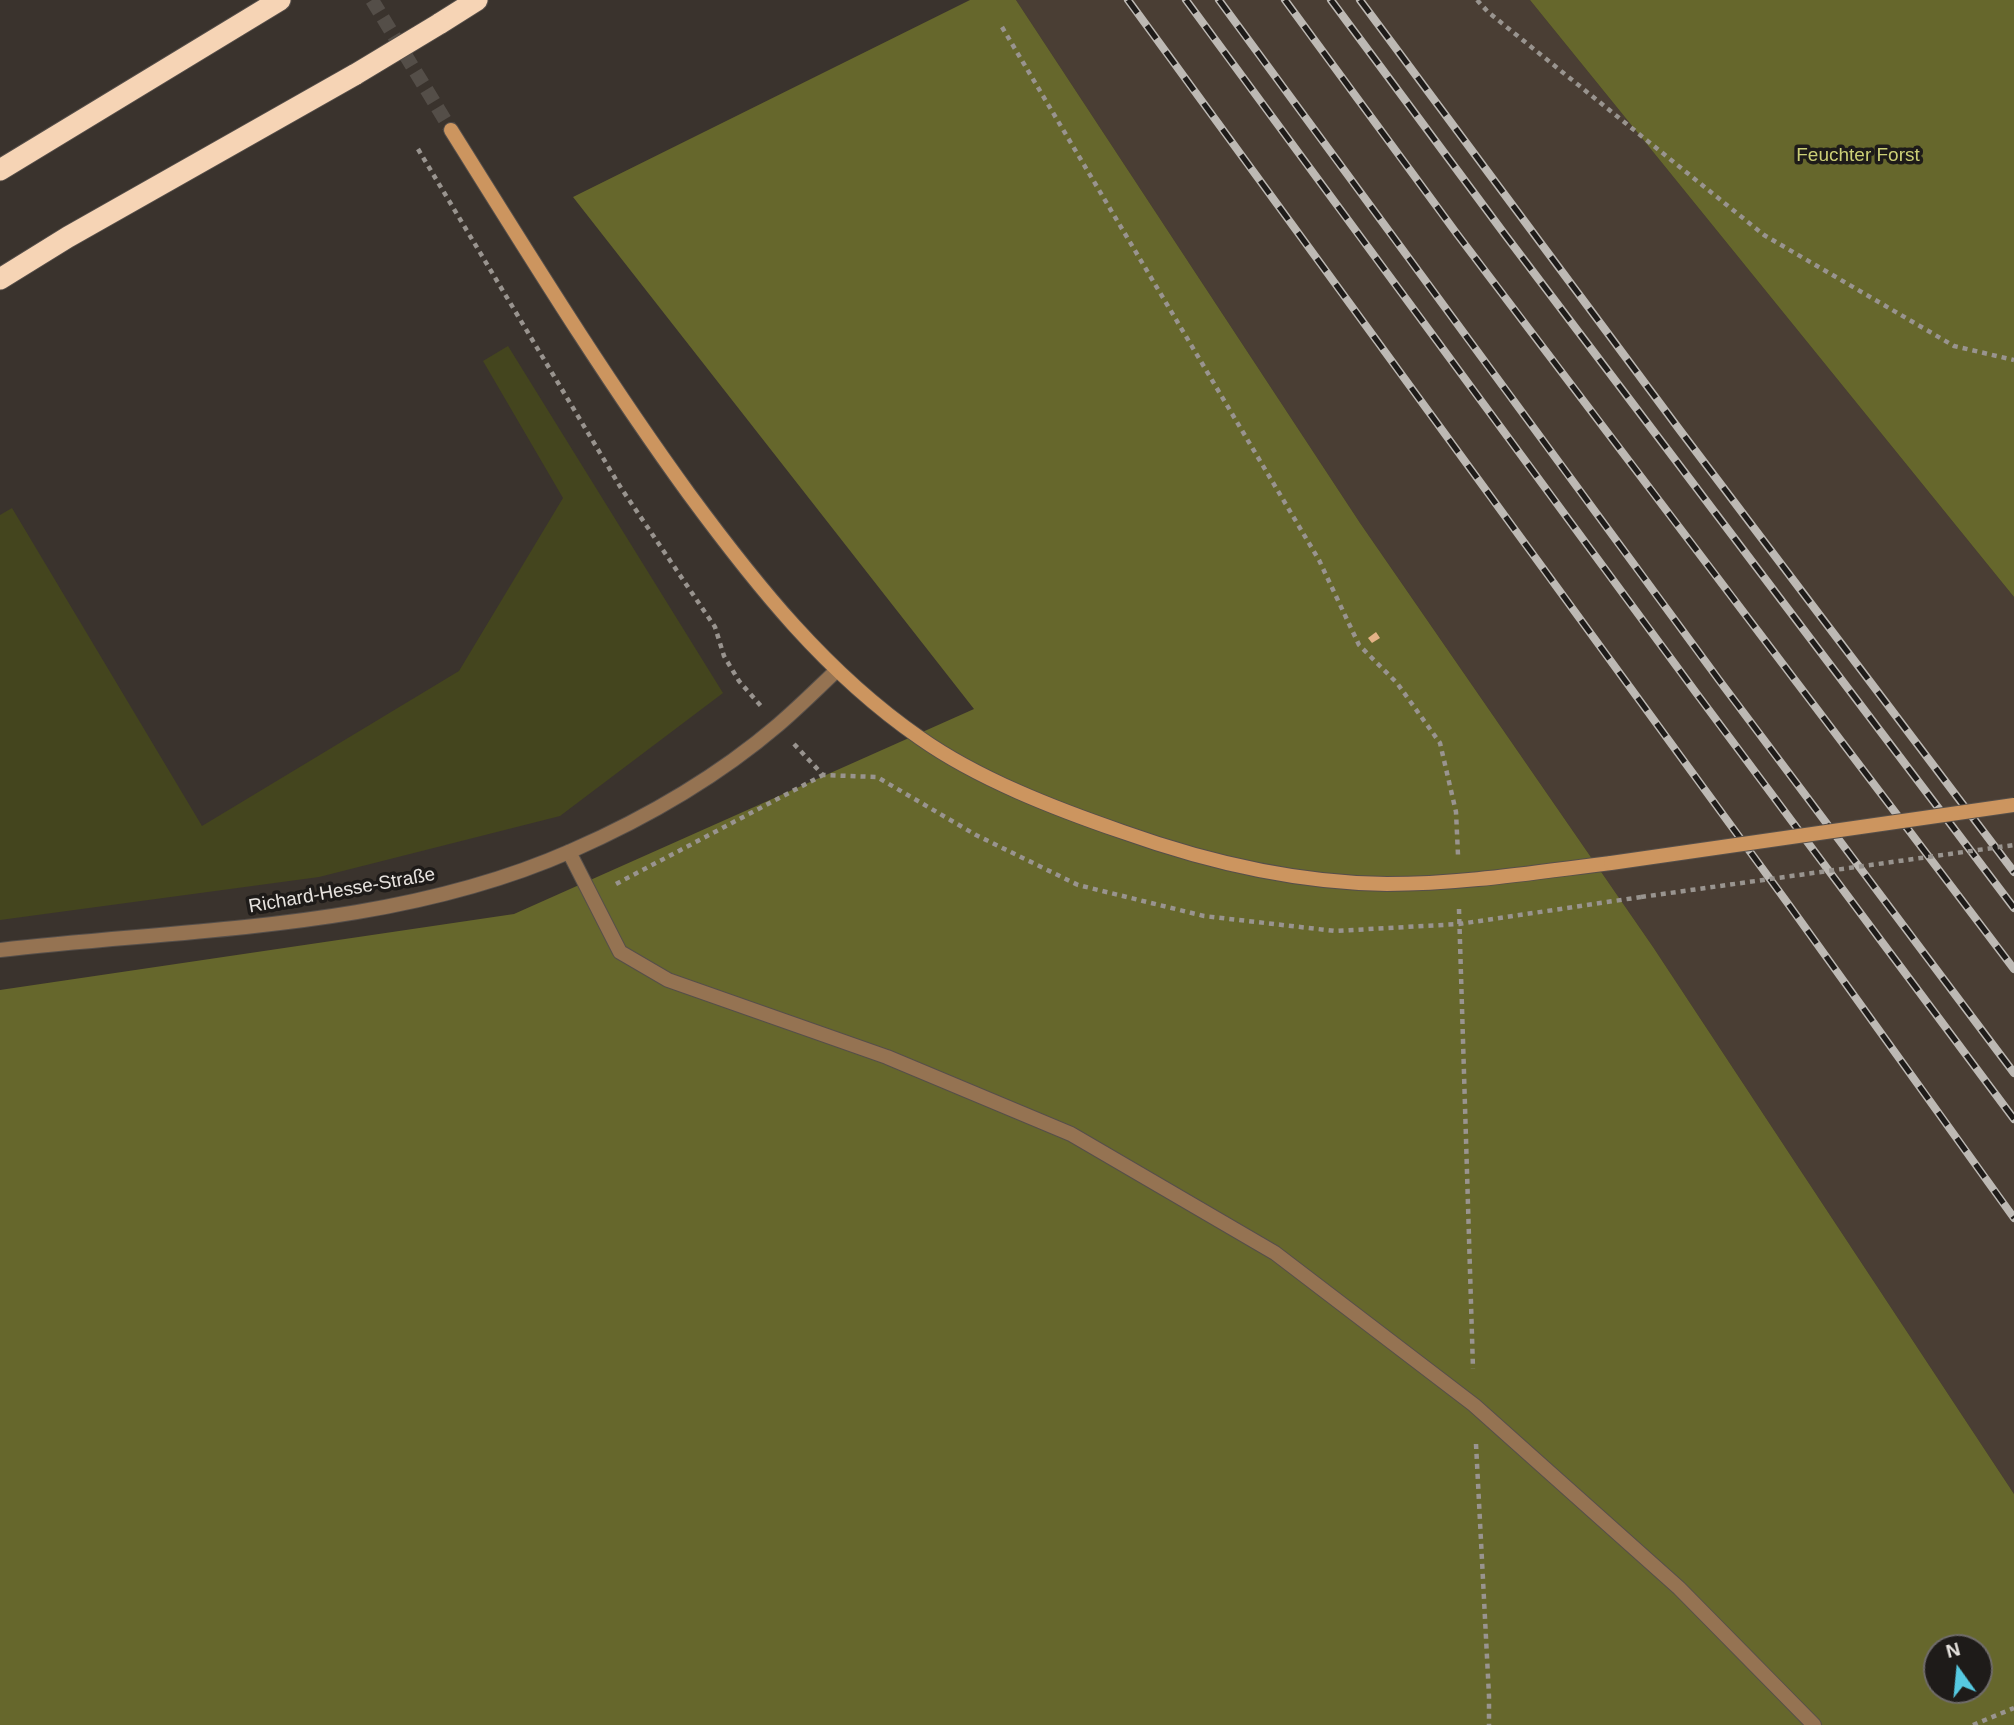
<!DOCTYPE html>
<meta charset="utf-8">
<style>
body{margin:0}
#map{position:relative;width:2014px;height:1725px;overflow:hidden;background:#3a332d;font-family:Helvetica,sans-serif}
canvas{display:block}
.north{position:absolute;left:1923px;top:1634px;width:70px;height:70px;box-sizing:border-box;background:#1e1b19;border:2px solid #6f6b69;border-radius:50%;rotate:345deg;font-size:19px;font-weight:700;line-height:28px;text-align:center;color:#e8e4e0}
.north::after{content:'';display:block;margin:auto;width:24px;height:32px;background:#56c9e1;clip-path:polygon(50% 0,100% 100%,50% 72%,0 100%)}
</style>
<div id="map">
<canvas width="2014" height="1725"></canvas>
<div class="north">N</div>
</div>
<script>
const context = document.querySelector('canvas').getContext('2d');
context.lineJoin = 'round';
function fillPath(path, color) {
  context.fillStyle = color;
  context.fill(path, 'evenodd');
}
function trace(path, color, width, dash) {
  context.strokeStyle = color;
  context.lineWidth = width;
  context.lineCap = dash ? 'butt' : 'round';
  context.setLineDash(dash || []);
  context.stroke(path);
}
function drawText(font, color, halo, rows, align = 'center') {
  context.font = font + ' Helvetica,sans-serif';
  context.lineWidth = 7;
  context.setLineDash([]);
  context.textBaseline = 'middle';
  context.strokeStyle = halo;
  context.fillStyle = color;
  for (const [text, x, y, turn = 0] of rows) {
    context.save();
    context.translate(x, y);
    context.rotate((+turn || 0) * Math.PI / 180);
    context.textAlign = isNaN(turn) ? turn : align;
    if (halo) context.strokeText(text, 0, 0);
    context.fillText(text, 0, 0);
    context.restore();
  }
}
fillPath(new Path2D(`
 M1016 0H1530L2014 597V1494L1653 947 1360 523Z`), '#4a3e34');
fillPath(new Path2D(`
 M508 346 723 693 560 816 319 877 0 920V515L12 508 202 826 459 671 563 498 483 361Z`), '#44451e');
fillPath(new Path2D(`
 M970 0H1016L1360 523 1653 947 2014 1494V1725H0V990L514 914 974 709 573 197ZM1937 1648H1979V1690H1937Z
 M1530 0H2014V597Z`), '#66672c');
fillPath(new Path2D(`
 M1376 632 1380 638 1372 643 1368 638Z`), '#e3b286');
trace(new Path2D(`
 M372 0 451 130`), '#544e48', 14, [14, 7]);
const minor = new Path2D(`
 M569 852 620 952 668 980 887 1057 1071 1134 1275 1253 1474 1405 1679 1588 1814 1725`);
const tertiary = new Path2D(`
 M0 950C190 928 392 930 571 851 644 819 717 777 778 725 798 708 817 689 836 671`);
const secondary = new Path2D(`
 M451 130C528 253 604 377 689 494 756 585 826 673 920 738 978 779 1056 809 1123 832 1207 862 1298 883 1387 884 1462 884 1537 872 1611 863`);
const motorway = new Path2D(`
 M439 24 477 0
 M0 170 280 0
 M0 279 68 237 356 74`);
trace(minor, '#564f4a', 16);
trace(tertiary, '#564f4a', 16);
trace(secondary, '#564f4a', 16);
trace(motorway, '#564f4a', 23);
trace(new Path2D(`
 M1477 0 1488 12 1764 235 1954 346 2014 360
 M1002 27 1319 560 1359 645 1397 683 1440 743 1456 812 1458 855
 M418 149 621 488 715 627 724 656 739 681 761 706
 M794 744 823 775 877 777 976 835 1078 885 1204 916 1335 931 1459 924 1641 897
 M616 884 823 775
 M1459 909 1473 1369
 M1476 1444 1489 1696V1725
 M1973 1725 2014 1708`), '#99948f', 4.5, [5, 5]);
trace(minor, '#957352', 14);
trace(tertiary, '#957352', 14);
trace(secondary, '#cc955f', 14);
trace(motorway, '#f6d4b5', 21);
const rail = new Path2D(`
 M1128 0 1789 905 2014 1218
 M1186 0 1697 694 2014 1119
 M1219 0 1719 680 2014 1073
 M1285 0 1457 234 2014 969
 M1331 0 1503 232 2014 908
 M1360 0 1679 429 2014 872`);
trace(rail, '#bdb9b4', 8);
trace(rail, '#1e1b19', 5, [16]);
const secondaryBridge = new Path2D(`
 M1611 863 2014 805`);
const motorwayBridge = new Path2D(`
 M356 74 439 24`);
trace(secondaryBridge, '#564f4a', 16, []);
trace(motorwayBridge, '#564f4a', 23, []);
trace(new Path2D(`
 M1641 897 2014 845`), '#99948f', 4.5, [5, 5]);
trace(secondaryBridge, '#cc955f', 14);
trace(motorwayBridge, '#f6d4b5', 21);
drawText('19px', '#cccf76', '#1e1b19', [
 ["Feuchter Forst",1858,156]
]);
drawText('19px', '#e8e4e0', '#1e1b19', [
 ["Richard-Hesse-Straße",342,891,-10]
]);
</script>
